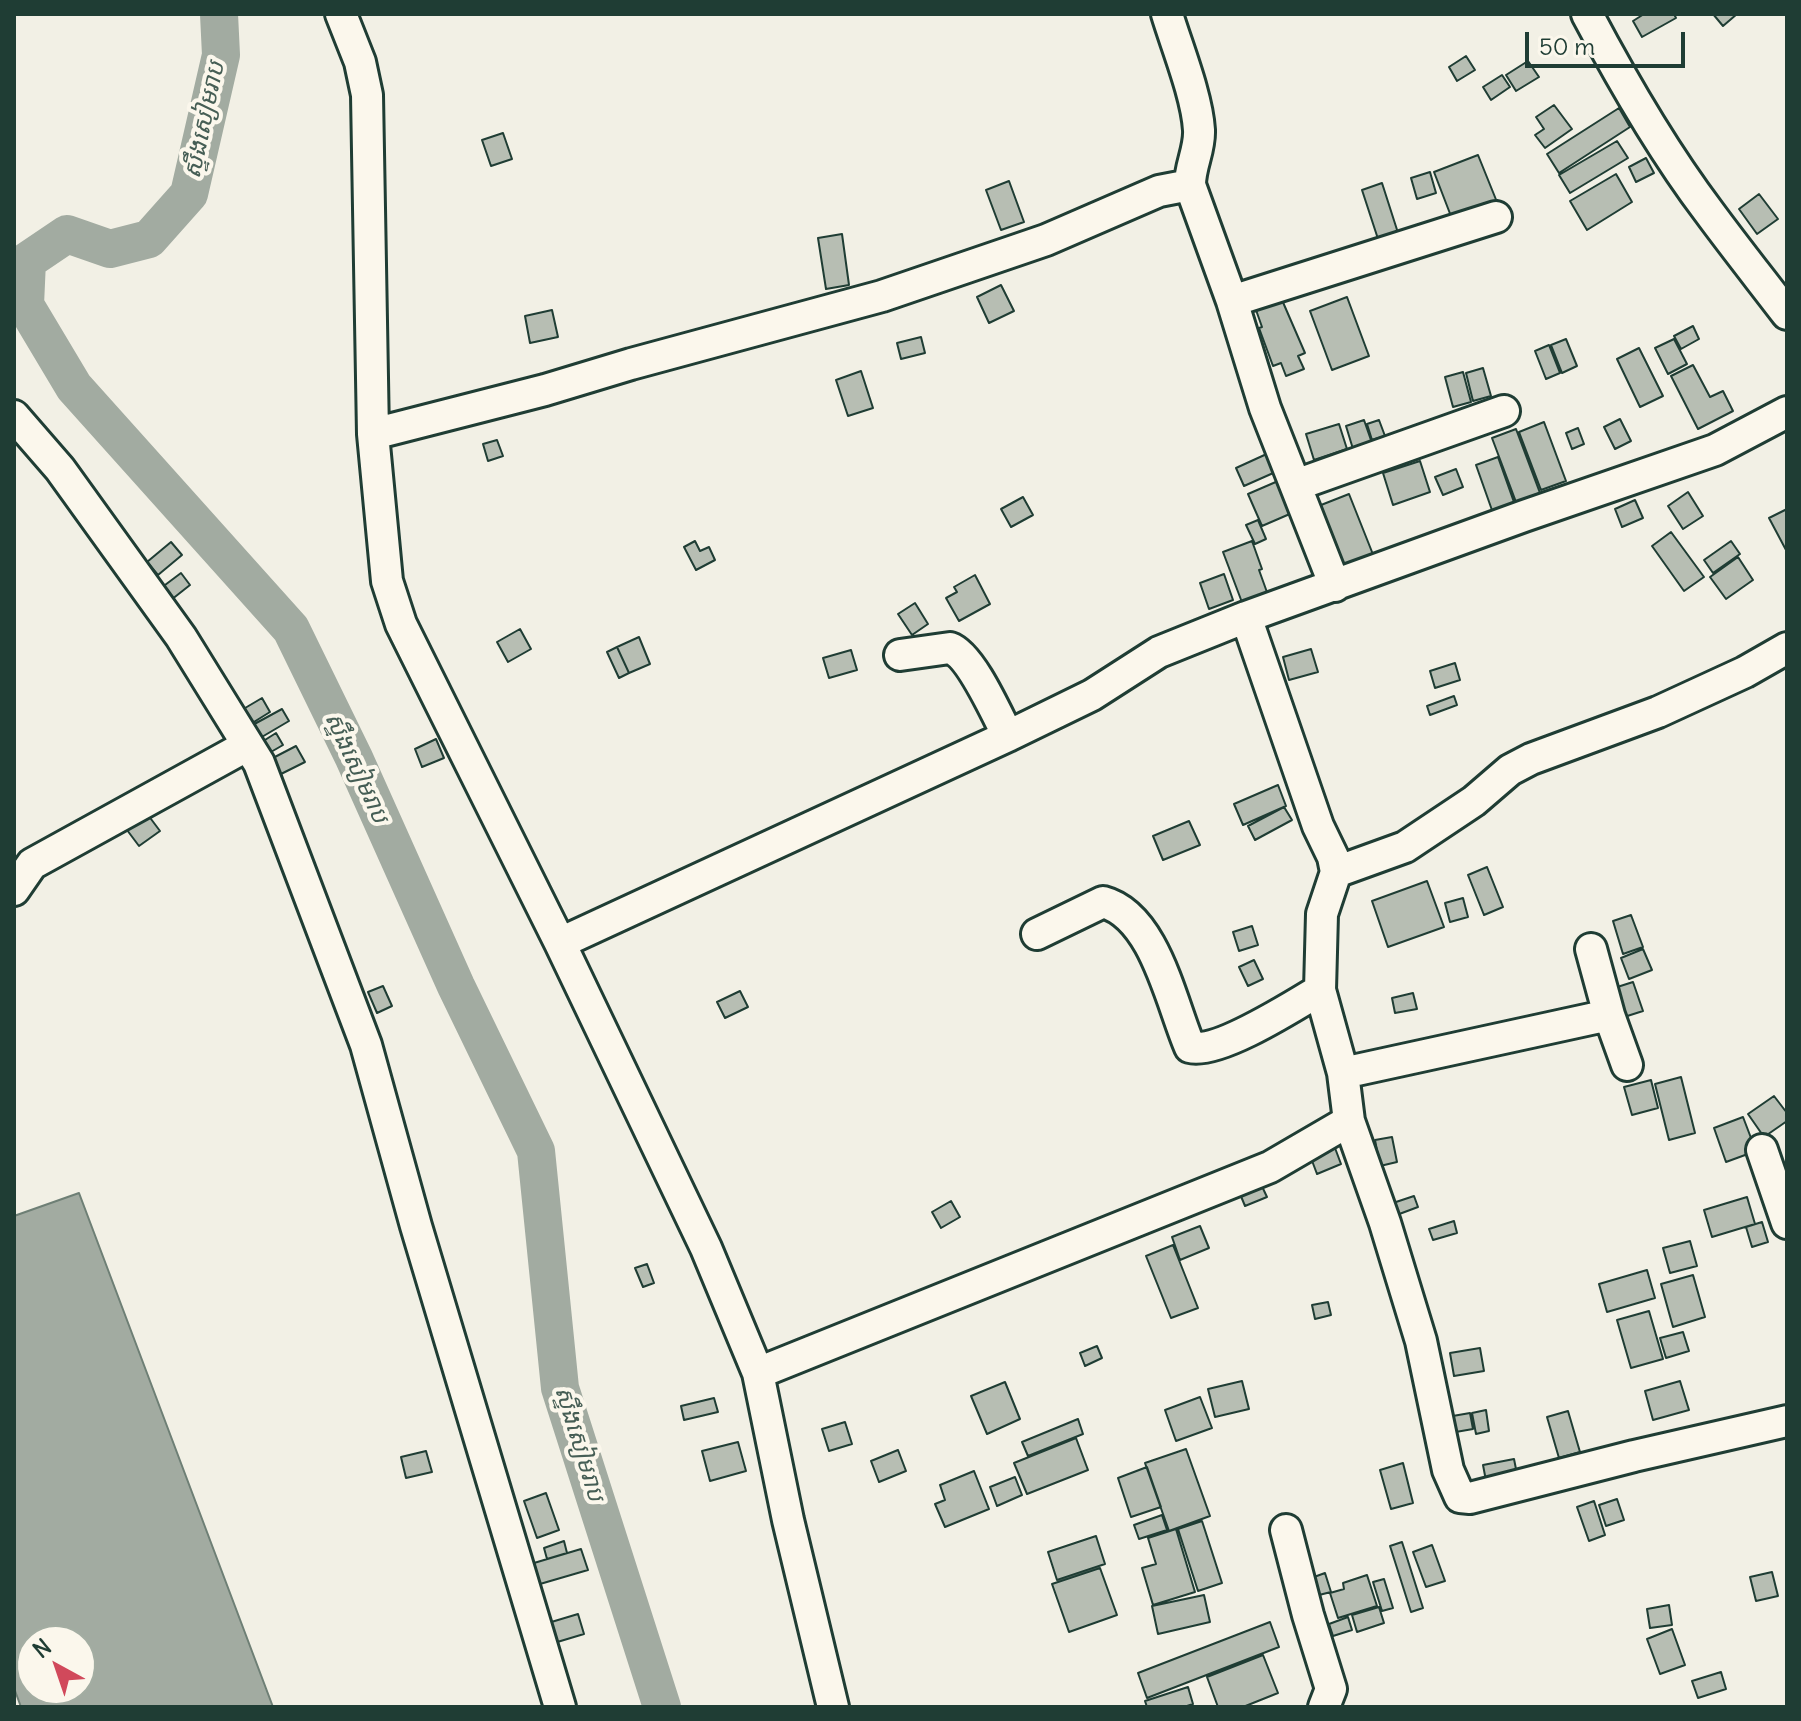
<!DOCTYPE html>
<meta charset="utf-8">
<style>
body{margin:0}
#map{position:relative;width:1801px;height:1721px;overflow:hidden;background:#f2f0e5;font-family:Delius,sans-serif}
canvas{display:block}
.frame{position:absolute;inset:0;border:16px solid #1f3d34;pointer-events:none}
.north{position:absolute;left:16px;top:1625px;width:80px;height:80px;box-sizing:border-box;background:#fbf7ec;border:2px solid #a3ada2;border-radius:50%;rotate:320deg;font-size:22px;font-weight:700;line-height:32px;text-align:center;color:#1f3d34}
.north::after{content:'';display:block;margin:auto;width:28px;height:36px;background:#d1495b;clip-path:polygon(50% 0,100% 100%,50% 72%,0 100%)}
.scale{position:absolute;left:1525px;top:32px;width:160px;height:36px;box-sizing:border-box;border:4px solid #1f3d34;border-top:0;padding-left:10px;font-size:24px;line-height:28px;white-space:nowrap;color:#1f3d34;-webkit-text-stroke:6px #fbf7ec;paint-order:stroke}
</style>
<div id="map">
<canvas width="1801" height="1721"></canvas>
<div class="frame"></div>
<div class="north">N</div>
<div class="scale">50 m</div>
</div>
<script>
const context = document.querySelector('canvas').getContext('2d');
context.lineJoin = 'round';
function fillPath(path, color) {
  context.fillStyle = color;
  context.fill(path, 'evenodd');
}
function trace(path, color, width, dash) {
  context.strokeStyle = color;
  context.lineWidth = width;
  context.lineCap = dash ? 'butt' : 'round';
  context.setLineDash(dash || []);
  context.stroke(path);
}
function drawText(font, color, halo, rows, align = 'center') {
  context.font = font + ' Delius,"Noto Sans Khmer",sans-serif';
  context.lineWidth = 8;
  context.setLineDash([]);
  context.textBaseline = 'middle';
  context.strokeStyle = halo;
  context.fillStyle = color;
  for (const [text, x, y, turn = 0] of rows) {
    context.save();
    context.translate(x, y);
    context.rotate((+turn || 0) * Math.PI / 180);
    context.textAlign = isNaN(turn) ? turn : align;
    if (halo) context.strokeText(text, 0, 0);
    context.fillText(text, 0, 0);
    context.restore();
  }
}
const water = new Path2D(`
 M79 1193 273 1707H21L14 1688V1216ZM32 1641H80V1689H32Z`);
fillPath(water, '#a2aba1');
trace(water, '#6e7f75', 2);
trace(new Path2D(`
 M219 14 221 55 189 194 149 239 110 249 67 234 27 261 25 305 74 387 291 629 354 758 456 986 536 1151 560 1388 662 1707`), '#a2aba1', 38);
const building = new Path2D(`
 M1644 14H1674L1676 18 1642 37 1633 21Z
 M1713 14H1737L1723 26Z
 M1466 56 1475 70 1457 81 1449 67Z
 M1528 61 1539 77 1516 91 1506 75Z
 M1502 75 1510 87 1491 100 1483 87Z
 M1554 105 1572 129 1545 148 1535 135 1544 129 1536 117Z
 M1619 108 1630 127 1559 173 1547 154Z
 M503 133 512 159 491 166 482 140Z
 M1617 141 1628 158 1570 193 1559 175Z
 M1478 155 1499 207 1454 224 1434 172Z
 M1646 158 1654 173 1636 182 1629 167Z
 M1430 172 1436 193 1417 199 1411 178Z
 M1616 174 1632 202 1587 230 1570 201Z
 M1009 181 1024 222 1001 230 986 190Z
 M1382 183 1399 236 1379 242 1362 190Z
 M1759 194 1778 219 1757 234 1739 209Z
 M842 234 849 285 826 289 818 238Z
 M1001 285 1014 311 989 323 977 297Z
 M1347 297 1369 356 1332 370 1310 311Z
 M1282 300 1305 353 1298 356 1304 369 1286 376 1281 363 1273 366 1259 328 1262 327 1256 310Z
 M552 310 558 337 530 343 525 316Z
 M1693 326 1699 339 1681 349 1674 336Z
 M921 337 925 353 901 359 897 343Z
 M1566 339 1577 366 1562 373 1551 345Z
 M1674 339 1687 364 1668 374 1655 348Z
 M1549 345 1560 373 1546 379 1535 351Z
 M1639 348 1663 396 1640 407 1617 359Z
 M1693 365 1710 397 1723 391 1733 411 1698 429 1671 376Z
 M1483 368 1491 396 1473 401 1466 373Z
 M861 371 873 408 848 416 836 380Z
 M1463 372 1471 402 1453 407 1445 377Z
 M1620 419 1631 441 1615 449 1604 427Z
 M1364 420 1372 443 1353 449 1346 426Z
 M1379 420 1385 436 1372 440 1367 424Z
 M1544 422 1566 481 1541 490 1519 432Z
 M1339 424 1347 449 1314 460 1306 434Z
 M1578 428 1584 444 1572 449 1566 433Z
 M1516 429 1540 493 1516 502 1492 438Z
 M497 440 503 456 488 461 483 444Z
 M1271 452 1280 470 1244 486 1236 468Z
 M1498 457 1515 505 1493 513 1476 465Z
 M1420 461 1430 492 1393 505 1383 473Z
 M1456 469 1463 487 1443 495 1435 477Z
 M1285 478 1299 510 1262 526 1248 494Z
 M1688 492 1703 516 1683 529 1668 506Z
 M1349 494 1376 562 1343 575 1316 507Z
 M1023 497 1033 515 1011 527 1001 509Z
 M1635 500 1643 518 1622 527 1615 509Z
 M1787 509V549L1786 550 1769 518Z
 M1258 520 1266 539 1255 544 1246 525Z
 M1671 532 1704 577 1684 591 1652 546Z
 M695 541 700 551 709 547 715 560 696 570 684 547Z
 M1252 541 1262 569 1259 570 1268 595 1243 605 1223 552Z
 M1731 541 1740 554 1713 573 1704 560Z
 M171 542 182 555 158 575 147 562Z
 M1738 557 1753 580 1726 599 1710 577Z
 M181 573 190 585 171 600 161 588Z
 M1224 574 1233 600 1209 609 1200 583Z
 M975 575 990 604 959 621 946 598 957 592 954 587Z
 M915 603 928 624 912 635 898 614Z
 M520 629 531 649 508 662 497 642Z
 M639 637 650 664 629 673 617 647Z
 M617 647 629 673 619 678 607 652Z
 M1311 649 1318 672 1289 680 1283 657Z
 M851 650 857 670 829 678 823 658Z
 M1455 663 1460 680 1435 688 1430 671Z
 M1454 696 1457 705 1430 715 1427 706Z
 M262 698 270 712 249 725 240 711Z
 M282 709 289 721 255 741 247 728Z
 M276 733 283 745 264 756 257 745Z
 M436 739 444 758 422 767 415 749Z
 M296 746 305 762 279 775 271 759Z
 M1278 785 1286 806 1243 825 1234 804Z
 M1284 807 1292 820 1255 840 1248 826Z
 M148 815 160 831 139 846 127 830Z
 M1189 821 1200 845 1163 860 1153 836Z
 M1487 867 1503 907 1484 915 1468 875Z
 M1427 881 1444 927 1388 947 1372 901Z
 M1463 898 1468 917 1450 922 1445 903Z
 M1631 915 1643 947 1623 954 1613 921Z
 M1252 926 1258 945 1239 951 1233 932Z
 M1643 949 1652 970 1629 979 1621 958Z
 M1254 960 1263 979 1248 986 1239 967Z
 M1633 982 1643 1011 1621 1018 1611 989Z
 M383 986 392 1006 377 1013 368 992Z
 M740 991 748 1007 725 1018 717 1002Z
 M1413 993 1417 1009 1395 1013 1392 998Z
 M1681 1077 1695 1133 1669 1140 1655 1084Z
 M1651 1080 1658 1108 1632 1115 1624 1087Z
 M1774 1096 1787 1113V1121L1764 1137 1748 1114Z
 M1743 1117 1756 1151 1726 1162 1714 1128Z
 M1392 1137 1397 1162 1380 1166 1375 1140Z
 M1335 1148 1341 1164 1317 1174 1311 1158Z
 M1259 1180 1267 1197 1245 1206 1238 1189Z
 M1414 1196 1418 1207 1394 1216 1390 1204Z
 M1747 1197 1755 1224 1712 1237 1704 1210Z
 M951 1201 960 1217 941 1228 932 1212Z
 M1454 1221 1457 1233 1433 1240 1429 1229Z
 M1762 1222 1768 1242 1752 1247 1746 1227Z
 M1200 1226 1209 1248 1180 1260 1172 1237Z
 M1690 1241 1697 1266 1670 1273 1663 1248Z
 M1173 1245 1198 1308 1171 1318 1146 1256Z
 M647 1264 654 1283 643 1287 635 1268Z
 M1647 1270 1655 1298 1607 1312 1599 1284Z
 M1693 1275 1705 1317 1673 1327 1661 1284Z
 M1328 1302 1331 1315 1315 1319 1312 1305Z
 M1649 1311 1663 1359 1631 1368 1617 1320Z
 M1683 1332 1689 1351 1666 1358 1660 1338Z
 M1097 1346 1102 1358 1085 1366 1080 1353Z
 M1480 1348 1484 1371 1454 1376 1450 1353Z
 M1242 1381 1249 1409 1215 1417 1208 1389Z
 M1680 1381 1689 1410 1653 1420 1645 1391Z
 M1005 1382 1020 1419 987 1434 971 1396Z
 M1200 1397 1212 1428 1176 1441 1165 1410Z
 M714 1398 718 1412 684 1420 681 1406Z
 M1486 1410 1489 1431 1476 1434 1472 1413Z
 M1568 1411 1580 1452 1559 1458 1547 1417Z
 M1470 1413 1473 1429 1450 1433 1447 1417Z
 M1078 1419 1083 1434 1028 1456 1022 1442Z
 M845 1422 852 1444 829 1451 822 1429Z
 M1076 1438 1088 1470 1027 1494 1014 1463Z
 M738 1442 746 1471 710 1481 702 1451Z
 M1186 1449 1210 1516 1169 1531 1145 1463Z
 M898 1450 906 1471 879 1482 871 1461Z
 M426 1451 432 1472 406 1478 401 1457Z
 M1514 1459 1518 1479 1487 1486 1483 1465Z
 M1403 1463 1413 1503 1391 1509 1380 1470Z
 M1147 1467 1161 1507 1131 1517 1118 1478Z
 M974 1471 989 1509 945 1527 935 1504 945 1500 940 1485Z
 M1015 1477 1022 1495 997 1506 990 1487Z
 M546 1493 559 1530 537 1538 524 1501Z
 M1617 1499 1624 1520 1606 1526 1599 1505Z
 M1594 1501 1605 1535 1589 1541 1577 1507Z
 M1162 1515 1167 1530 1139 1539 1134 1525Z
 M1202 1521 1222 1583 1198 1591 1178 1529Z
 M1176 1529 1195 1592 1153 1605 1142 1568 1156 1564 1148 1538Z
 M1096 1536 1105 1564 1057 1580 1048 1552Z
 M564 1541 567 1553 547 1559 544 1548Z
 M1402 1542 1423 1608 1411 1612 1390 1546Z
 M1432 1545 1445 1581 1426 1587 1413 1552Z
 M581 1549 588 1570 540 1584 534 1563Z
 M1100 1568 1117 1615 1069 1632 1052 1584Z
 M1772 1572 1778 1596 1756 1601 1750 1577Z
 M1325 1573 1331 1592 1319 1595 1314 1577Z
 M1367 1575 1377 1606 1338 1618 1330 1593 1344 1589 1343 1583Z
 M1384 1579 1393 1608 1382 1611 1373 1582Z
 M1204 1595 1210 1622 1158 1634 1152 1606Z
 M1669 1605 1672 1625 1650 1628 1647 1609Z
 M1379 1607 1384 1623 1357 1632 1352 1615Z
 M578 1614 584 1634 554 1643 548 1623Z
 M1348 1617 1352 1630 1333 1636 1329 1624Z
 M1270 1622 1279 1647 1147 1698 1138 1673Z
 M1672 1629 1685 1665 1660 1674 1647 1639Z
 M1263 1655 1278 1693 1243 1707H1218L1207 1677Z
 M1721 1672 1726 1689 1698 1698 1692 1681Z
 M1188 1687 1193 1704 1184 1707H1147L1145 1701Z`);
fillPath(building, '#b7beb3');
trace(building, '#1f3d34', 2);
const minor = new Path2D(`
 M341 14 360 62 367 95 373 434 387 581 401 624 560 943 706 1248 758 1373 788 1520 833 1707
 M1167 14C1177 47 1197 96 1199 130 1200 150 1190 165 1190 185L1232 301 1265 408 1335 586
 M1587 14C1623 82 1662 150 1709 212 1734 246 1761 280 1787 314
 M1232 301 1496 217
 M14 416 60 469 181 637 259 763 366 1045 416 1226 560 1707
 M373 434 545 390 631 364 882 296 1046 240 1159 191 1190 185
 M1296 485 1504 411
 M1246 617 1318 826 1333 857 1336 872 1322 914 1320 990 1343 1073 1349 1121 1385 1223 1421 1341 1448 1470 1460 1497 1470 1498 1634 1456 1787 1421
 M900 655 950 648C971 655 997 715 1008 736
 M1336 872 1405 847 1474 801 1510 770 1531 759 1658 712 1745 672 1787 648
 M14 890 32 864 248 745
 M1037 934 1103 902C1155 916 1171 1003 1190 1047 1217 1055 1295 1005 1320 990
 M560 943 1008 736 1092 695 1159 652 1246 617 1524 516 1715 450 1787 412
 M1591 949 1609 1015 1627 1065
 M1343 1073 1609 1015
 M1762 1150 1787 1223
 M758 1373 1270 1167 1349 1121
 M1286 1530 1308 1615 1331 1689 1324 1707`);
trace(minor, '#1f3d34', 36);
trace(minor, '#fbf7ec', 30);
drawText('italic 24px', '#465e55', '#fbf7ec', [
 ["ស្ទឹងសៀមរាប",205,120,-78],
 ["ស្ទឹងសៀមរាប",356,768,65],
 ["ស្ទឹងសៀមរាប",579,1444,73]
]);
</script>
